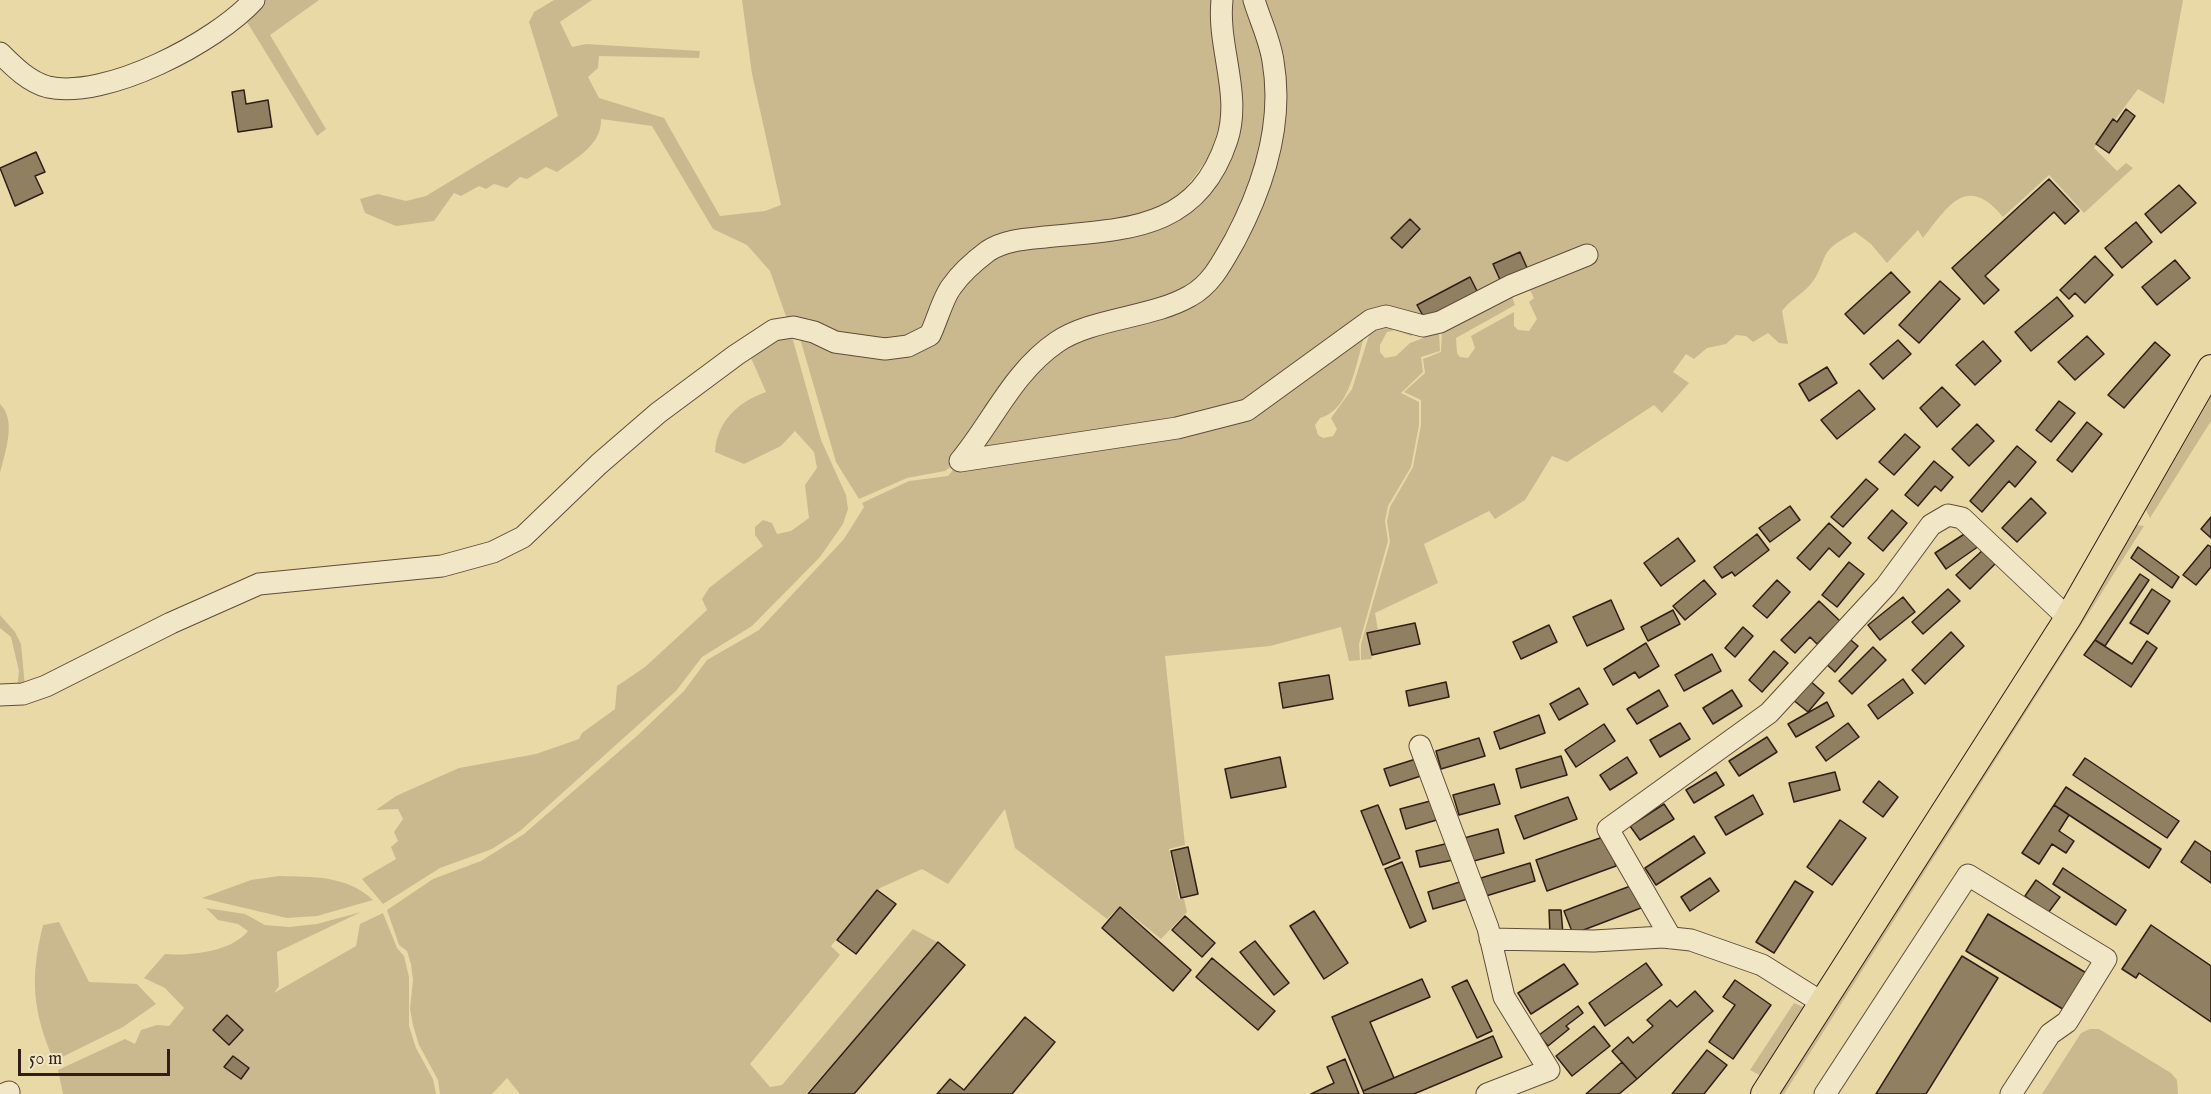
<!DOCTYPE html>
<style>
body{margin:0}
#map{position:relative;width:2211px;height:1094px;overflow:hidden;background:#e9d9a7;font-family:"IM FELL English",serif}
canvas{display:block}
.scale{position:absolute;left:18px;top:1049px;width:152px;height:27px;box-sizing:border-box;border:3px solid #311e17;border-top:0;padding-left:8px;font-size:18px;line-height:21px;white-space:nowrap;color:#311e17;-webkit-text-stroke:4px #f1e6c6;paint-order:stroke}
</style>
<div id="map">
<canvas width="2211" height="1094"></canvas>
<div class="scale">50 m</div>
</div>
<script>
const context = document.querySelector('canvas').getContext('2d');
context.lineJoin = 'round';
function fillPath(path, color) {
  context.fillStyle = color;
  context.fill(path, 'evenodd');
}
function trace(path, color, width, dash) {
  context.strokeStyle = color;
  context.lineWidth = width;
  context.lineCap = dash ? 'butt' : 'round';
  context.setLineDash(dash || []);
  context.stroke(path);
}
fillPath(new Path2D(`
 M260 0H319L270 35 326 129 317 136 244 17Z
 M554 0H592L560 22 572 47 586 44 700 51 699 58 599 56 598 68 588 77 599 98 664 118 720 216 765 211 781 205 752 74 742 0H1217L1221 121 1209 157 1178 198 1164 211 1110 223 1066 224 1001 238 934 324 906 343 852 337 824 326 788 322 770 271 747 245 713 229 652 126 601 119C602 145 576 158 557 172L546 167 527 179 520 177 507 188 494 184 486 189 479 186 461 196 454 193 434 221 396 226 365 213 360 199 378 194 406 201 426 196 558 116 529 22 534 12Z
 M1226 0H1251L1270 60 1266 162 1205 282 1071 332 952 466 945 471 907 478 859 499 836 462 799 335 918 352 936 339 957 294 971 274 1002 250 1136 231 1226 158Z
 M1258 0H2183L2164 104 2138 89 2094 148 2117 171 2126 163 2133 168 2084 213 2049 175 2003 217C1967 173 1948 206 1923 238L1918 230 1887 263 1871 244 1855 232C1844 239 1831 244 1825 256 1820 267 1818 276 1810 285 1801 295 1790 300 1782 311L1788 344 1779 343 1768 333 1753 342 1746 336 1736 335 1726 344 1707 348 1694 359 1686 354 1673 372 1689 383 1662 413 1654 405 1567 462 1552 456 1525 500 1495 519 1489 511 1424 544 1438 583 1375 613 1378 630 1366 633 1372 659 1361 660V644L1390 542 1387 521 1390 507 1413 467 1421 425V400L1404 392 1425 373 1423 359 1441 352 1442 331 1511 294 1515 305 1456 338 1457 353 1460 357 1468 358 1475 348 1471 336 1514 312V326L1518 330 1529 331 1537 319 1529 302 1534 298 1529 288 1589 261 1586 252 1509 283 1439 319 1423 322 1385 312 1369 317 1246 407 1176 425 969 456C1000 418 1017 371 1059 344 1099 320 1153 323 1192 299 1226 278 1263 203 1271 164 1276 144 1280 113 1280 92 1280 60 1267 30 1258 0Z
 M1373 323 1422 329 1411 336 1395 330 1387 332 1380 345V352L1385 358 1396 356 1410 343 1439 332 1440 351 1421 357 1423 372 1401 393 1419 402V425L1411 467 1388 506 1385 521 1388 541 1359 644 1360 660 1349 661 1341 627 1270 646 1165 656 1185 845 1169 849 1179 899H1184L1187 912 1161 939 1120 906 1107 919 1015 848 1005 809 948 884 922 869 880 888 831 946 840 955 750 1064 770 1087 782 1085 913 929 939 943 806 1094H520L507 1078 492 1094H440L438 1080 419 1045 413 1025 410 1009 413 980 411 964 407 951 399 945 387 910 433 879 481 861 524 834 638 735 684 691 707 660 759 630 844 539 864 507 862 503 909 481 948 476 957 465 1216 422 1368 325C1357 352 1354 409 1320 418L1315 425 1318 435 1323 438 1333 436 1337 429 1331 418 1352 389Z
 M791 333 821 440 846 495 848 509 843 524 820 557 752 626 702 657 676 691 520 831 492 849 440 868 383 904 362 879 396 859 391 847 398 841 394 832 403 819 398 809 376 810 396 796 459 768 536 754 579 739 582 733 615 709 617 686 645 667 707 610 702 599 709 588 763 546 755 535V527L763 520 772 523 777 534 791 531 809 518 805 485 817 468 814 452 795 431 781 446 744 464 715 452C717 421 738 402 766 392L748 351Z
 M2211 397V421L2150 518 2146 510Z
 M0 404C17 420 5 453 0 473Z
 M2137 525 2144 526 1784 1094H1778Z
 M0 615 15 632 21 644 25 687 17 688 19 671 11 637 0 628Z
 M279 876C313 877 346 875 373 900L317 916 287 918 202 898 251 880Z
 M206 908 245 914 265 925 289 927 317 924 361 912 277 952 279 986 274 993 356 946 360 924 383 913 397 948 404 956 409 977V1026L416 1048 433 1079 436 1094H63L58 1070 125 1039 135 1044 141 1030 157 1025 169 1026 184 1008 165 988 144 978 165 954C190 956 231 952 248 931L238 924 218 920Z
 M59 922 89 982 137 984 156 1004 123 1027 54 1061C32 1010 30 978 43 925Z
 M1794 1003 1806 1008 1763 1077 1750 1070Z
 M2090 1029H2099L2171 1073 2177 1080 2178 1094H2042L2081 1033Z`), '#cab98f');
const building = new Path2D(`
 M244 90 246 104 268 100 272 127 238 132 232 92Z
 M2126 109 2135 116 2109 153 2096 144 2113 119 2117 122Z
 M36 152 45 172 35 176 43 193 15 206 0 168Z
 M2049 179 2079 211 2065 224 2054 212 1985 276 1999 290 1984 304 1952 268Z
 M2179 185 2196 203 2161 233 2145 214Z
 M1410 219 1420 229 1402 248 1391 238Z
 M2136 222 2152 242 2122 268 2105 248Z
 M1520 252 1528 270 1501 282 1493 264Z
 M2095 256 2113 275 2085 303 2075 293 2069 299 2060 290Z
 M2175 260 2190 278 2157 305 2142 287Z
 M1891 272 1910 292 1864 334 1845 314Z
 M1470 277 1478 293 1426 321 1417 305Z
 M1940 281 1960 299 1919 343 1899 325Z
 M2057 297 2073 316 2031 351 2015 332Z
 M2087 336 2104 354 2075 380 2058 362Z
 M1898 340 1911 354 1883 379 1870 364Z
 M1983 341 2001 361 1975 385 1956 365Z
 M2155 342 2170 355 2124 408 2108 395Z
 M1827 367 1837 383 1809 401 1799 384Z
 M1942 387 1960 405 1937 427 1920 408Z
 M1859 390 1875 409 1837 439 1821 420Z
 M2059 401 2075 413 2051 442 2036 430Z
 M2087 422 2102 434 2072 472 2057 460Z
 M1977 424 1994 441 1969 466 1952 449Z
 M1905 434 1920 447 1894 475 1879 462Z
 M2017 446 2036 462 2015 487 2009 481 1982 512 1970 501Z
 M1934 461 1953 477 1941 491 1935 486 1918 506 1905 495Z
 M1866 479 1878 489 1843 527 1831 517Z
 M2031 498 2046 513 2017 542 2002 528Z
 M1790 506 1800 520 1770 542 1759 528Z
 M1892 510 1907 523 1883 551 1868 538Z
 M2211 517V538L2201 529Z
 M1829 523 1851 543 1839 557 1829 548 1810 570 1797 558Z
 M1969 531 1979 546 1946 569 1935 553Z
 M1757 534 1769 550 1735 576 1732 572 1722 578 1714 567Z
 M1678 538 1695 561 1661 586 1644 563Z
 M2208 545 2211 547V567L2196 585 2183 575Z
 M2138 547 2179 577 2172 588 2131 558Z
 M1984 549 1997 562 1970 589 1956 575Z
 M1849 562 1864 574 1837 607 1822 595Z
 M2140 574 2149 580 2105 646 2095 640Z
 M1704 580 1716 594 1685 620 1673 606Z
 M1777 580 1790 592 1767 618 1753 606Z
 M1948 589 1960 601 1923 634 1912 622Z
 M2152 589 2170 601 2148 634 2130 623Z
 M1903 597 1915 612 1880 640 1868 625Z
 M1611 600 1624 629 1587 646 1573 617Z
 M1819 601 1840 621 1817 644 1810 637 1795 653 1781 640Z
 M1673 610 1680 624 1648 641 1641 627Z
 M1415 623 1420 644 1372 655 1367 633Z
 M1549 625 1557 642 1521 659 1513 642Z
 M1743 627 1753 636 1735 657 1725 648Z
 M1951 632 1964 646 1925 684 1912 670Z
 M1846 636 1858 646 1835 672 1824 662Z
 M2095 640 2132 664 2147 641 2157 648 2131 687 2084 655Z
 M1646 643 1659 666 1639 678 1635 672 1613 685 1604 669Z
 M1873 647 1886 660 1852 694 1839 681Z
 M1774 651 1788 663 1762 692 1749 680Z
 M1712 654 1721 671 1684 691 1675 675Z
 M1329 675 1333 699 1283 708 1279 683Z
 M1903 679 1913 693 1878 719 1868 705Z
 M1809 680 1824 693 1808 712 1792 699Z
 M1446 682 1449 697 1409 706 1406 691Z
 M1579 688 1588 704 1559 720 1550 704Z
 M1659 690 1668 706 1637 724 1627 709Z
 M1732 690 1742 706 1713 724 1703 708Z
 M1827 702 1834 716 1796 737 1788 724Z
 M1539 715 1545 733 1500 749 1494 732Z
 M1680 723 1690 739 1660 757 1650 740Z
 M1848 723 1859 737 1826 761 1816 747Z
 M1604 724 1615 741 1576 767 1565 750Z
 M1767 737 1777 752 1739 776 1729 761Z
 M1479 738 1485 756 1441 769 1436 751Z
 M1561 756 1567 775 1521 788 1516 769Z
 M1280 757 1286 787 1231 798 1225 769Z
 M1627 757 1637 773 1610 790 1600 775Z
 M1419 758 1424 775 1390 786 1384 769Z
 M2085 758 2179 821 2167 838 2073 775Z
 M1716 772 1724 785 1694 803 1686 790Z
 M1835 772 1840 790 1794 802 1789 783Z
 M1879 781 1898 797 1883 817 1863 802Z
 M1494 784 1500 804 1459 815 1453 795Z
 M2066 787 2161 849 2149 868 2054 805Z
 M1753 795 1763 814 1726 835 1715 817Z
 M1568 797 1577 819 1524 839 1515 816Z
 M1434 800 1440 819 1406 829 1400 809Z
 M1664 804 1674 819 1640 840 1630 826Z
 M1378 805 1400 858 1383 865 1361 811Z
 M2054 805 2069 815 2059 831 2074 841 2066 853 2052 844 2039 864 2022 853Z
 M1840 820 1866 838 1832 885 1807 867Z
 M1498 829 1504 853 1470 862 1464 838Z
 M1606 836 1616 866 1547 891 1536 860Z
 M1694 836 1705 853 1656 885 1645 868Z
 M2195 841 2211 852V883L2181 862Z
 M1449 843 1453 860 1420 867 1416 851Z
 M1188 847 1198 894 1181 898 1171 851Z
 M1402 862 1426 921 1410 928 1385 869Z
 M1530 863 1535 881 1486 896 1481 878Z
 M2063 868 2126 910 2116 925 2053 884Z
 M1710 878 1719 891 1690 911 1681 897Z
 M1466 880 1471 898 1433 909 1428 892Z
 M2036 880 2060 897 2048 913 2025 896Z
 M1795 881 1813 892 1774 953 1756 942Z
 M1633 885 1641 908 1573 934 1564 911Z
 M877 890 896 904 856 954 837 940Z
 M1120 907 1191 970 1173 991 1102 928Z
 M1549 910H1561L1563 934 1550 935Z
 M1314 911 1348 963 1324 979 1290 926Z
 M1988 914 2088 974 2066 1011 1966 951Z
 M1185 916 1215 943 1202 957 1172 930Z
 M2151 925 2211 966V1022L2139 973 2136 978 2122 969Z
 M1255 941 1289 983 1274 995 1240 952Z
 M938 942 965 965 854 1094H808Z
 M1962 956 1998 978 1926 1094H1876Z
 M1212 958 1275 1011 1258 1030 1196 977Z
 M1646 963 1662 985 1605 1026 1589 1003Z
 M1564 964 1578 984 1531 1014 1518 993Z
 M1422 979 1430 997 1370 1022 1394 1078 1363 1091 1332 1017Z
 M1467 980 1492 1031 1477 1038 1452 987Z
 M1735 980 1771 1005 1733 1059 1709 1042 1735 1005 1723 997Z
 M1695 991 1713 1011 1637 1079 1612 1051 1628 1037 1633 1043 1653 1026 1647 1020 1670 1000 1677 1007Z
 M1578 1006 1583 1013 1566 1026 1569 1029 1548 1046 1539 1035Z
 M227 1015 243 1030 229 1045 213 1030Z
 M1025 1017 1055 1042 1012 1094H937L950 1079 964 1090Z
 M1594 1026 1610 1046 1572 1076 1556 1056Z
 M1493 1036 1502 1057 1414 1094H1364L1363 1091Z
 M1707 1050 1727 1065 1704 1094H1672Z
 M233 1056 249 1068 241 1079 224 1067Z
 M1345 1059 1359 1094H1311L1334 1083 1327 1067Z
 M1622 1062 1637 1079 1619 1094H1586Z`);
fillPath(building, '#917f62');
trace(building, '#311e17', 1.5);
const minor = new Path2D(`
 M1254 0C1260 20 1270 40 1273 61 1284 124 1264 185 1235 240 1223 261 1212 284 1190 296 1152 318 1092 318 1057 342 1013 372 993 421 960 461L1177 428 1247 410 1371 320 1386 316 1423 326 1440 322 1510 286 1587 255
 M0 53C14 67 29 82 48 87 106 100 216 42 254 0
 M0 695 23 694 46 686 171 623 259 584 442 566 493 552 523 537 599 464 658 413 736 355 774 330 793 327 814 332 835 342 885 349 908 346 930 335C937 321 943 297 952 286 961 273 976 260 988 251 1005 240 1026 239 1045 237 1126 229 1197 231 1227 140 1242 94 1217 47 1222 0
 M1420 746 1488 928 1504 997 1549 1070 1487 1094
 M1671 938 1608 829 1769 713 1886 586 1931 525 1948 515 1962 518 2068 618
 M1490 939 1594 941 1663 937 1691 940 1762 965 1821 1002
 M4 1094 9 1092
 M1825 1094 1968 875 2106 959 2067 1022 2050 1034 2011 1094`);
const major = new Path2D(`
 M1764 1094 2068 618 2211 368`);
trace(minor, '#5f4d3b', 23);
trace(major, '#311e17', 28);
trace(minor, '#f1e6c6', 21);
trace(major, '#e9d9a7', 26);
</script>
